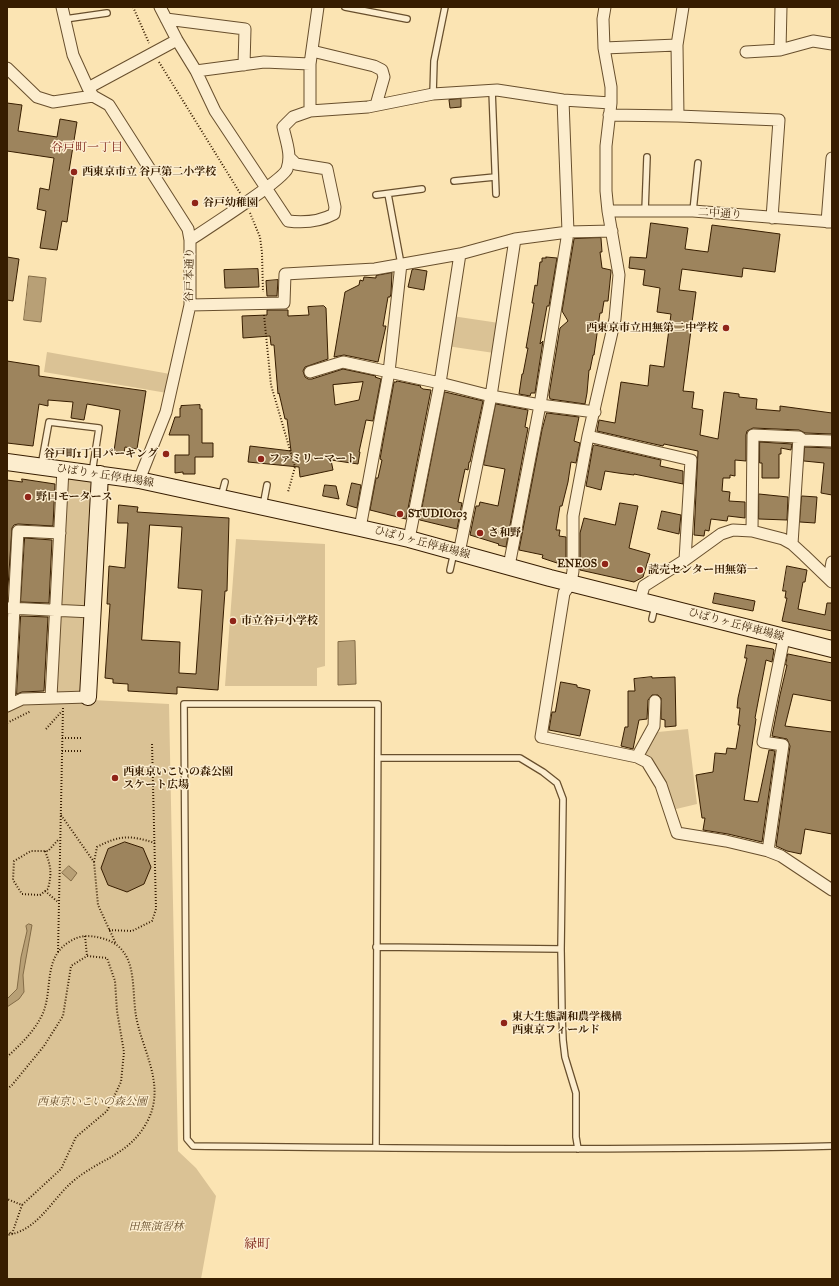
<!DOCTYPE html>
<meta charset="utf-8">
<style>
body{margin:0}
#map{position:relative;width:839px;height:1286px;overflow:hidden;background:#fbe4b3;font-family:"IM FELL Great Primer",serif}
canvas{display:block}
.frame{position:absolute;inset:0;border:8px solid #371d00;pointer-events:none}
</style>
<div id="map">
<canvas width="839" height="1286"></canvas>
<div class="frame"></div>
</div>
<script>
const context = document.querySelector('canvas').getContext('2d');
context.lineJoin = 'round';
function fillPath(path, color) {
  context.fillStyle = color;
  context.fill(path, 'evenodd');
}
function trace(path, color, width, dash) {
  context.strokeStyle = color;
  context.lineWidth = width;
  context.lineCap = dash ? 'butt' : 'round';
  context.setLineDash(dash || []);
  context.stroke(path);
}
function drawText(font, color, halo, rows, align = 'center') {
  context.font = font + ' "IM FELL Great Primer","Noto Serif JP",serif';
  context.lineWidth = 3;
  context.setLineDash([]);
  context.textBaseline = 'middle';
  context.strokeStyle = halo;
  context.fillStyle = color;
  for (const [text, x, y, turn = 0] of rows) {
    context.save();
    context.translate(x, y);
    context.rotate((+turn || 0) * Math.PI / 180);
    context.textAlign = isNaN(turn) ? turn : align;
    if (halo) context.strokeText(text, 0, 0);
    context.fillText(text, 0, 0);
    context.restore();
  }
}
fillPath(new Path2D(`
 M452 316 499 323 494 353 447 346Z
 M47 352 170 374 167 393 44 372Z
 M63 469 107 475 109 489 96 697H51Z
 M236 539 325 544V666L317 668V686H225Z
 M92 700 169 704 178 1151 196 1168 216 1196 201 1279H7V710L23 702Z
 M688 729 697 804 672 810 642 758 658 732Z`), '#dac295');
const water = new Path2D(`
 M29 276 46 278 41 322 24 320Z
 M355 641 356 684 338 685V642Z
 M69 866 77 873 71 881 62 873Z
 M29 924 32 925 23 975 24 992 19 999 7 1007V999L17 989 21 957 27 931 26 926Z`);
fillPath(water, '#b8a076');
trace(water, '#846c47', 1);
const building = new Path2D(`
 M461 99V107L450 108 449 100Z
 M7 103 22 105 18 131 57 137 60 119 77 122 69 171H74L67 222 62 221 57 250 40 248 46 211 37 209 40 188 49 190 54 158 7 151Z
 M651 223 688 228 685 249 708 252 712 225 780 234 775 272 743 268 742 277 682 269 679 290 696 292 683 391 694 392 692 408 703 410 700 435 718 439 724 392 739 394V397L757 399 756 409 780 411V406L832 413V434L805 433 799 430 753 428 747 431 746 435V461L735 460V476L730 475V478H723L722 491 730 492 729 501 745 502V518L728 516 727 521 711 519 709 531 705 530 704 536 694 535 698 451 664 444 663 446 597 431 599 420 615 423 621 382 648 386 650 365 664 367 671 314 657 312 660 288 643 285 645 270 629 268 630 257 646 258Z
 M601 238 602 252H600L602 268 611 270V272L608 301H604L602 313H600L594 355H593L590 370H589L587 393 585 404 550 399 549 395 560 328 568 321 562 311 574 239Z
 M7 257 19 259 13 301 7 300Z
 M546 257 557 258 549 306H547L540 344 543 341 535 393H531L530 396 519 394 522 374H523L528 348H526L534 303H532L535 285 537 286 540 262H542V258H546Z
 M258 269 259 287 225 288 224 270Z
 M415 269 427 271 424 290 408 287 412 270Z
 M392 273 391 294 390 297H388L383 326H386L378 362 344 355 334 357 345 292 359 285 360 280 363 281 364 277 376 278V276Z
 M278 280 277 296H267L266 281Z
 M324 306 326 308 328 359 305 367 303 371 305 377 308 379H312L343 369 376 376 375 377 381 379 373 421 366 420 359 452H360L358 464 331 460 333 470 300 477 299 467 248 462 250 446 291 451 287 419H285L279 393 278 394 274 345H271L270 336 243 338 242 316 267 315V310H288V316L309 315 308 307ZM363 382 359 400 335 405 333 385Z
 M7 361 39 366V376L146 391 137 449 125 447 124 453 114 451 120 410 87 404 84 420 71 418 73 402 48 400V406L39 404 33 446 7 443Z
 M397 381 421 386 420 387 423 389 431 390 406 519 370 510 376 478H378L382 460 380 459 383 442 394 382H396Z
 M445 392 483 401 470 462H469L468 470 465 469 458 502 462 503 457 529 420 520Z
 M496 404 528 410 525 427 528 428 506 547 498 545 499 544 470 535 476 506H479L480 502 498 506 505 469 484 465Z
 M200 405V409H202V443H213V457H195V474H183V472L175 473V455H189V435H169L175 417H180V408H181V406Z
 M547 413 579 417 574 441 580 443 576 463 571 462 568 482 562 506H560L556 530H560L559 536 566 537V566L542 558 543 555 519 550 542 430Z
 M760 442 792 444 791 450 781 448V454H779V478H762V463H760Z
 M595 445 661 460 660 466 683 471V484L634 474V475L618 473 605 471 601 490 586 486 593 446Z
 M805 447 832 448V495L821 493 824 463 804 461Z
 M22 479 55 484 53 526 18 524 14 525 12 528 7 601V480L22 482Z
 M352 483 361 485 357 508 347 505Z
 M325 485 336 486 339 499 323 496Z
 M759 494 788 497 787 520 759 519Z
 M802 496 817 497 815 523 800 522Z
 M620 503 638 506 629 548 650 554 643 577 634 582 580 570V533L584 518 615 525Z
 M119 505 138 507 137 512 229 518 227 591H225L218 690 177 687V694L128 691V684L113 683V679L105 678 110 604H107L109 566 125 568 128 523H118ZM150 525 182 527 178 588 202 590 196 674 179 673 180 642 142 640Z
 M662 511 681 515 679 534 658 529Z
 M25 538 52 540 49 603 21 602Z
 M787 566 807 570 805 582H803L798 609 825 615 827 603H832V631L782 621 787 598H785L786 591H783Z
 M715 593 755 601 753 611 713 603Z
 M21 616 48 617 44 691 22 692 17 694Z
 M747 645 773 649 774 650 772 662 766 660 755 718 756 719 744 800 758 802 769 750 775 751 762 842 728 834 703 830 705 818H702L696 775 713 772 715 753 726 754 727 748 736 749 740 725H738L740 708H737L738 698 747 658H745Z
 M788 654 832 663V701L793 694 785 726 832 732V834L805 829 801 854 787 851 776 846 790 746 787 739 772 736 780 695 787 665H786Z
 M652 677V678L675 677 676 726 665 727V720L661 719V698L658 695H652L648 700 647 719 639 720 633 749 621 746 625 727H628V691H635L634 679Z
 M561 682 577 685V687L590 690 580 736 549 730 552 712H555Z
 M125 842 143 848 151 867 144 884 127 892 108 885 101 868 108 849Z`);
fillPath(building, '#9d845d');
trace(building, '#371d00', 1);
const lane = new Path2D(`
 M345 7 407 19
 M65 19 107 13
 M492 90 496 194
 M433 94 434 61 445 7
 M454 181 495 177
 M388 194 401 264
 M376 195 422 189
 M645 211 647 157
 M693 211 698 163
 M41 466 49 422 99 428 92 473
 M221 497 225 482
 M263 506 267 485
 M450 570 454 552
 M652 619 655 606
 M378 758H520L543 772 557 783 563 799 561 949 562 1016 563 1040 565 1057 576 1093V1137L578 1149
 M376 947 561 949
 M376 1148 378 704H184L187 1139 193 1146C406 1148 619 1151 832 1146`);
const street = new Path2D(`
 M62 7 73 55 88 88 93 96 109 105 188 229 190 240V305L166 412 139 480
 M160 7 177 40 196 71 215 111 288 221C304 223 319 222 334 214L335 207 327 169 296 164 290 158
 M605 7 603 19 604 48 611 87V103L606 146V191L608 211 619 275 615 319 588 436 573 516V571L571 583 564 593 541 737 637 757 647 762 661 785 677 833 726 841 768 851 781 856 832 890
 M166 19 245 29 244 65
 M604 48 677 45
 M780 50 781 7
 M312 51 374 66 382 70 384 77 376 105
 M746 52 780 50 813 41 832 44
 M7 68 37 97 53 102 93 96
 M196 71 264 62 310 64
 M88 88 177 40
 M310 111V64L318 7
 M609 115 678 116 779 120 772 218
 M678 116 677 45 683 7
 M608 211H693L832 222
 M827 222 832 158
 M190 240C205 230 283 180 287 169 292 155 286 141 283 127L293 117 310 111 368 107 433 94 497 90 563 100 611 103
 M190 305 284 303 285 274 375 269 460 254 515 239 568 232 612 231
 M310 372 343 362 440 383 491 396 540 405 595 412
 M588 436 691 460 685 560
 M360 528 389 372 401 264
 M752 531 753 435 799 437 803 440 832 441
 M409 539 440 383 460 254
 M792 544 799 437
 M459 553 491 396 515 239
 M509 566 540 405 568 232 563 100
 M829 579 832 562
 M640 600 644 586 685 560 721 534 733 530 752 531 783 539 792 544 804 555 832 582
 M8 608 92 612
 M51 697 63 469
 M9 705 18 531 60 533
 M7 706 22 699 88 697
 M637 757 654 726 655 701
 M768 851 783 745 763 742 784 638`);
const secondary = new Path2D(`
 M7 462 139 480 360 528 409 539 550 578 832 649
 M88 697 100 474`);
trace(lane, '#684f2d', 8);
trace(street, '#684f2d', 13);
trace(secondary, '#371d00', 18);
trace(new Path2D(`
 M133 7 149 43
 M159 62 240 193
 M250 213 260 237 262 253 263 292
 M264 315 271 385 295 467 288 492
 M7 723 31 711
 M46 729 62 711
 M62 738H82
 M62 751H81
 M61 815 94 862 98 905 116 944
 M45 851C51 866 52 873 48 889L40 895 22 894 13 880 14 861 31 851H48L59 839
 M94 862 97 847C120 835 130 835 155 843
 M45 891 58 902
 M109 930 132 931 152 921 156 909 152 743
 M85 936 87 956
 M58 952 63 708
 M7 1057C21 1044 35 1031 43 1013 53 989 43 958 69 942 79 935 89 935 101 938 139 947 131 986 136 1016 142 1050 165 1083 149 1118 131 1156 99 1158 71 1183 51 1201 37 1231 7 1235
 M7 1089 12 1085 44 1046 63 1016 71 966 87 956 107 958 115 981 117 1011 124 1052 121 1082 107 1111 76 1137 61 1169 22 1205 7 1199
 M7 1231 12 1234 22 1205`), '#371d00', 2, [1, 2]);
trace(lane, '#fcedce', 5.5);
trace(street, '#fcedce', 11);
trace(secondary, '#fcedce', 16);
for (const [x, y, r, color] of [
 [74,172,4,"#8f2418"],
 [195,203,4,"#8f2418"],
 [726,328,4,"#8f2418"],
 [166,454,4,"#8f2418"],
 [261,459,4,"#8f2418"],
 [28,497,4,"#8f2418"],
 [400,514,4,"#8f2418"],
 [480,533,4,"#8f2418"],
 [605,564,4,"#8f2418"],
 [640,570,4,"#8f2418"],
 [233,621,4,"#8f2418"],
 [115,778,4,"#8f2418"],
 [504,1023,4,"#8f2418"]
]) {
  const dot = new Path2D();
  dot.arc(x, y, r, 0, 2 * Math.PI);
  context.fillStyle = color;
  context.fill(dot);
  trace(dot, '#fcedce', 1.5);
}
drawText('bold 11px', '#371d00', '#fcedce', [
 ["西東京市立 谷戸第二小学校",82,172],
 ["谷戸幼稚園",203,203],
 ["西東京市立田無第二中学校",718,328,"right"],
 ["谷戸町1丁目パーキング",158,454,"right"],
 ["ファミリーマート",269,459],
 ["野口モータース",36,497],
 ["STUDIO103",408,514],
 ["さ和野",488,533],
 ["ENEOS",597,564,"right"],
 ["読売センター田無第一",648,570],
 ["市立谷戸小学校",241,621],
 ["西東京いこいの森公園",123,772],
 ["スケート広場",123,785],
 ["東大生態調和農学機構",512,1017],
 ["西東京フィールド",512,1030]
], 'left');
drawText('11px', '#371d00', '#fcedce', [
 ["二中通り",720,214,4],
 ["谷戸本通り",190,275,-89],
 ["ひばりヶ丘停車場線",105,476,9],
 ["ひばりヶ丘停車場線",422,543,15],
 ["ひばりヶ丘停車場線",736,625,15]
]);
drawText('italic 11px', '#684f2d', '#fcedce', [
 ["西東京いこいの森公園",92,1102],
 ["田無演習林",156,1227]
]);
drawText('12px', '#7a1f14', '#fcedce', [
 ["谷戸町一丁目",87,148]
]);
drawText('13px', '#7a1f14', '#fcedce', [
 ["緑町",257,1245]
]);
</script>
